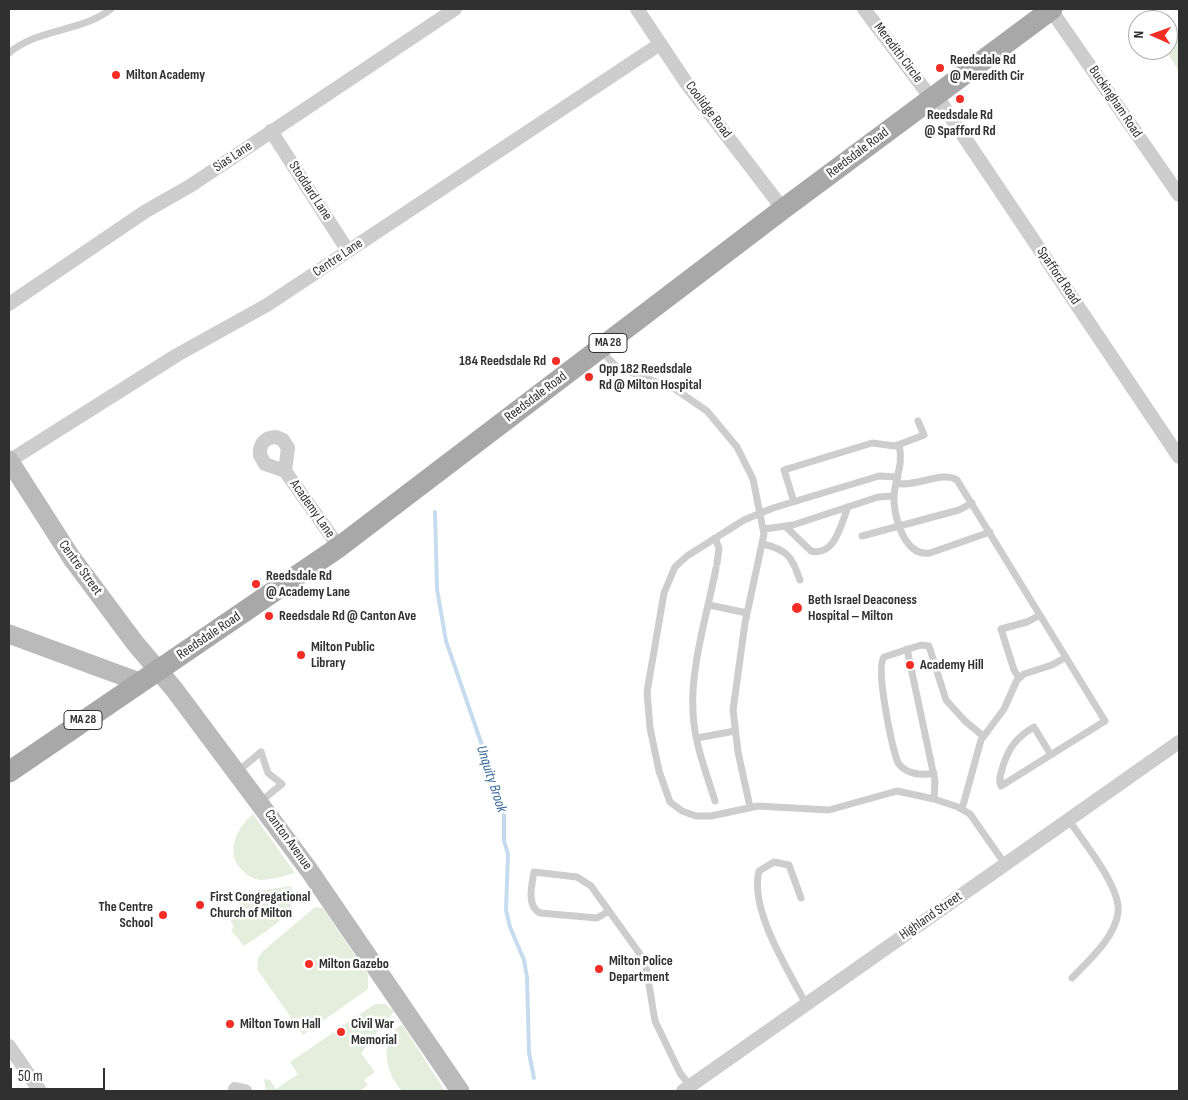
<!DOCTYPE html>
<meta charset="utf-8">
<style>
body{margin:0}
#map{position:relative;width:1188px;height:1100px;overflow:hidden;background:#fff;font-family:"Sofia Sans Condensed",sans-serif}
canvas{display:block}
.frame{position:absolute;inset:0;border:10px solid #303030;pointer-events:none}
.north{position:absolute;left:1128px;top:10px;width:50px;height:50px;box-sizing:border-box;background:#fff;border:1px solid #acacac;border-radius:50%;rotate:272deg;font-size:14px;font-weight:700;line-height:20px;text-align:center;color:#303030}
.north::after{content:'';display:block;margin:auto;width:18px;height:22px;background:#f42d25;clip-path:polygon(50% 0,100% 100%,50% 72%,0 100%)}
.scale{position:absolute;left:10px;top:1068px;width:95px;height:22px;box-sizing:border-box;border:2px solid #303030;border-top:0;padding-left:6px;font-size:15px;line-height:18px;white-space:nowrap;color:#303030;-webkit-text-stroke:4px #fff;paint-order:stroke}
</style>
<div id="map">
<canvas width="1188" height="1100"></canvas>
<div class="frame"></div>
<div class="north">N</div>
<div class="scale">50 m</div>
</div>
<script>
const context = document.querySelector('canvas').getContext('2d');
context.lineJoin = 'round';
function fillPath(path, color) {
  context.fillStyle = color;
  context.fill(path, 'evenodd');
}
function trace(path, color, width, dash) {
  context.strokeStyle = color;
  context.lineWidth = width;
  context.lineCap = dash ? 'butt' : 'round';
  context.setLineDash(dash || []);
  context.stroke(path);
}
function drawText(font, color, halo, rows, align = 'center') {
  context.font = font + ' "Sofia Sans Condensed",sans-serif';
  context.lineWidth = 5;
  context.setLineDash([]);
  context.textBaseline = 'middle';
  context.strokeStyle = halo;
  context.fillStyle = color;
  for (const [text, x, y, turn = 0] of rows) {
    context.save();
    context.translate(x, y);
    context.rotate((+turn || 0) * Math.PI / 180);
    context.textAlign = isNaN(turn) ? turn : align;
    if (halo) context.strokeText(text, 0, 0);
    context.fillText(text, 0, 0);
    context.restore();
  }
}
fillPath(new Path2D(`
 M1179 30V72L1166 50 1168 37Z
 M253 814 295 873C284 876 271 880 260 880 252 879 245 874 240 868 225 851 238 827 253 814Z
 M291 886C303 913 261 934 244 946L231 930 234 927 227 914 258 891Z
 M315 907 323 908 368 975V989L303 1035 257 969 258 958 262 952Z
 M375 1004H385L394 1011 361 1053 375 1072 364 1080 368 1085 360 1091H266L264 1079 270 1080 276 1089 298 1074 290 1062Z
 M402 1024 445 1091H402C385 1072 378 1041 402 1024Z`), '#e4eedd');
trace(new Path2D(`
 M435 512 437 589 446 641 494 780 499 805 504 814V841L508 854 506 910 510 927 524 960 527 977 529 1053 534 1078`), '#c7dbef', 4);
trace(new Path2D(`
 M9 53C38 28 82 32 111 9
 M601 351 617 367 675 389 707 411 737 447 753 479 764 534 745 623 733 710 738 752 750 807
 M899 445C904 464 895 478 894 496 893 515 904 557 930 553L990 532
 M898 477 879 476 773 508 744 520 687 556 675 567 664 593 647 692 650 728 659 771 670 802 682 811 696 816H711L758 806 829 810 897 791 934 799 958 807 970 814 1005 864
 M896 483C916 488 942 470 957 480L1105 721 1001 786C998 779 1001 774 1003 766 1009 747 1017 737 1034 727L1051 755
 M794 502 784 470 872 443 895 446 924 435 918 421
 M786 527 811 551C835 557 841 524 848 507
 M764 529 793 525 878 497 894 496
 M862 536 959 510 972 503
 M715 538 719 548 717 563
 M763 544C788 550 792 557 800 580
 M709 605 747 613
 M907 649 935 781 934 799
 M1019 678 1014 670 1001 629 1027 622 1040 615
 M697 738 735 731
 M237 772 261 752
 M934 773C921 776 906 774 898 763 892 747 875 668 884 657L921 645 929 646 946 700 965 721 983 736
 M715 801C706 772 694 742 693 712 690 668 708 611 716 568
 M260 802 282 784 268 773 261 752
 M962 809 981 740 1004 709 1017 680 1024 674 1052 665 1066 657
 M1068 819C1082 840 1122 888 1118 913 1114 939 1089 960 1072 978
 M801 898 789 865 774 862 759 871C749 909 788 970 806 1004
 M609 911 597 918 540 913C526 906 532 884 534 872L577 877 591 886 645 961 655 1021 680 1073 690 1086`), '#cdcdcd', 7);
trace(new Path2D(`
 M637 9 687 84 783 209
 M864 9 931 98
 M1051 10 1179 195
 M936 95 1179 457
 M271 131 348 251
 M9 304 146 211 190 186 455 9
 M276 437 283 440 288 448 285 471 265 464 260 455C259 444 265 437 276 437Z
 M9 461 177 355 267 305 660 44
 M285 471 339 547
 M9 1046 40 1091
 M235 1089 245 1091
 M683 1091 1179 742`), '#cdcdcd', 14);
trace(new Path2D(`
 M9 460 71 557 135 643 174 689 309 870 460 1091
 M9 634 139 682`), '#bababa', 19);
trace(new Path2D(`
 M9 772 339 547 783 209 1052 9`), '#a8a8a8', 21);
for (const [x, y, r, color] of [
 [940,68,5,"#f42d25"],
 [116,75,5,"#f42d25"],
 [960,99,5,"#f42d25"],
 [556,361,5,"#f42d25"],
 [589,377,5,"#f42d25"],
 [256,584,5,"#f42d25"],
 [797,608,6,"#f42d25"],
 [269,616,5,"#f42d25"],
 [301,655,5,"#f42d25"],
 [910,665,5,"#f42d25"],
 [200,905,5,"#f42d25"],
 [163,915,5,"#f42d25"],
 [309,964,5,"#f42d25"],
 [599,969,5,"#f42d25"],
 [230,1024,5,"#f42d25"],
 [341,1032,5,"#f42d25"]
]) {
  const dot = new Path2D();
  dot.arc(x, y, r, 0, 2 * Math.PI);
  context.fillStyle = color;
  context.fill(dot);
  trace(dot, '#fff', 2);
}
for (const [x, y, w] of [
 [608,343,38],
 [83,720,38]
]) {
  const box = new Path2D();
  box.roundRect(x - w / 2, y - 9.5, w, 19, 4);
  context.fillStyle = '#fff';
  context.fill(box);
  trace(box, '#303030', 1);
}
drawText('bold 12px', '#303030', null, [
 ["MA 28",608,343],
 ["MA 28",83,720]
]);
drawText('14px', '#303030', '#fff', [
 ["Meredith Circle",898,53,53],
 ["Buckingham Road",1115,102,56],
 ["Coolidge Road",708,110,53],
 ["Reedsdale Road",858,153,-37],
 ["Sias Lane",233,157,-34],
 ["Stoddard Lane",310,191,57],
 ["Centre Lane",338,258,-34],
 ["Spafford Road",1058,276,56],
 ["Reedsdale Road",536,397,-37],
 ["Academy Lane",312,509,55],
 ["Centre Street",80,568,54],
 ["Reedsdale Road",209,636,-34],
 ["Canton Avenue",288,840,54],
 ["Highland Street",931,916,-35]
]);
drawText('bold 14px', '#303030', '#fff', [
 ["Reedsdale Rd",950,60],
 ["@ Meredith Cir",950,76],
 ["Milton Academy",126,75],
 ["Reedsdale Rd",960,115,"center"],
 ["@ Spafford Rd",960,131,"center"],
 ["184 Reedsdale Rd",546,361,"right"],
 ["Opp 182 Reedsdale",599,369],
 ["Rd @ Milton Hospital",599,385],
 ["Reedsdale Rd",266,576],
 ["@ Academy Lane",266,592],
 ["Beth Israel Deaconess",808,600],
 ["Hospital – Milton",808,616],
 ["Reedsdale Rd @ Canton Ave",279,616],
 ["Milton Public",311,647],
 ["Library",311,663],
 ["Academy Hill",920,665],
 ["First Congregational",210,897],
 ["Church of Milton",210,913],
 ["The Centre",153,907,"right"],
 ["School",153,923,"right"],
 ["Milton Police",609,961],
 ["Department",609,977],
 ["Milton Gazebo",319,964],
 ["Milton Town Hall",240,1024],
 ["Civil War",351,1024],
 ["Memorial",351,1040]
], 'left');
drawText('italic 15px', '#366899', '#fff', [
 ["Unquity Brook",491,779,72]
]);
</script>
